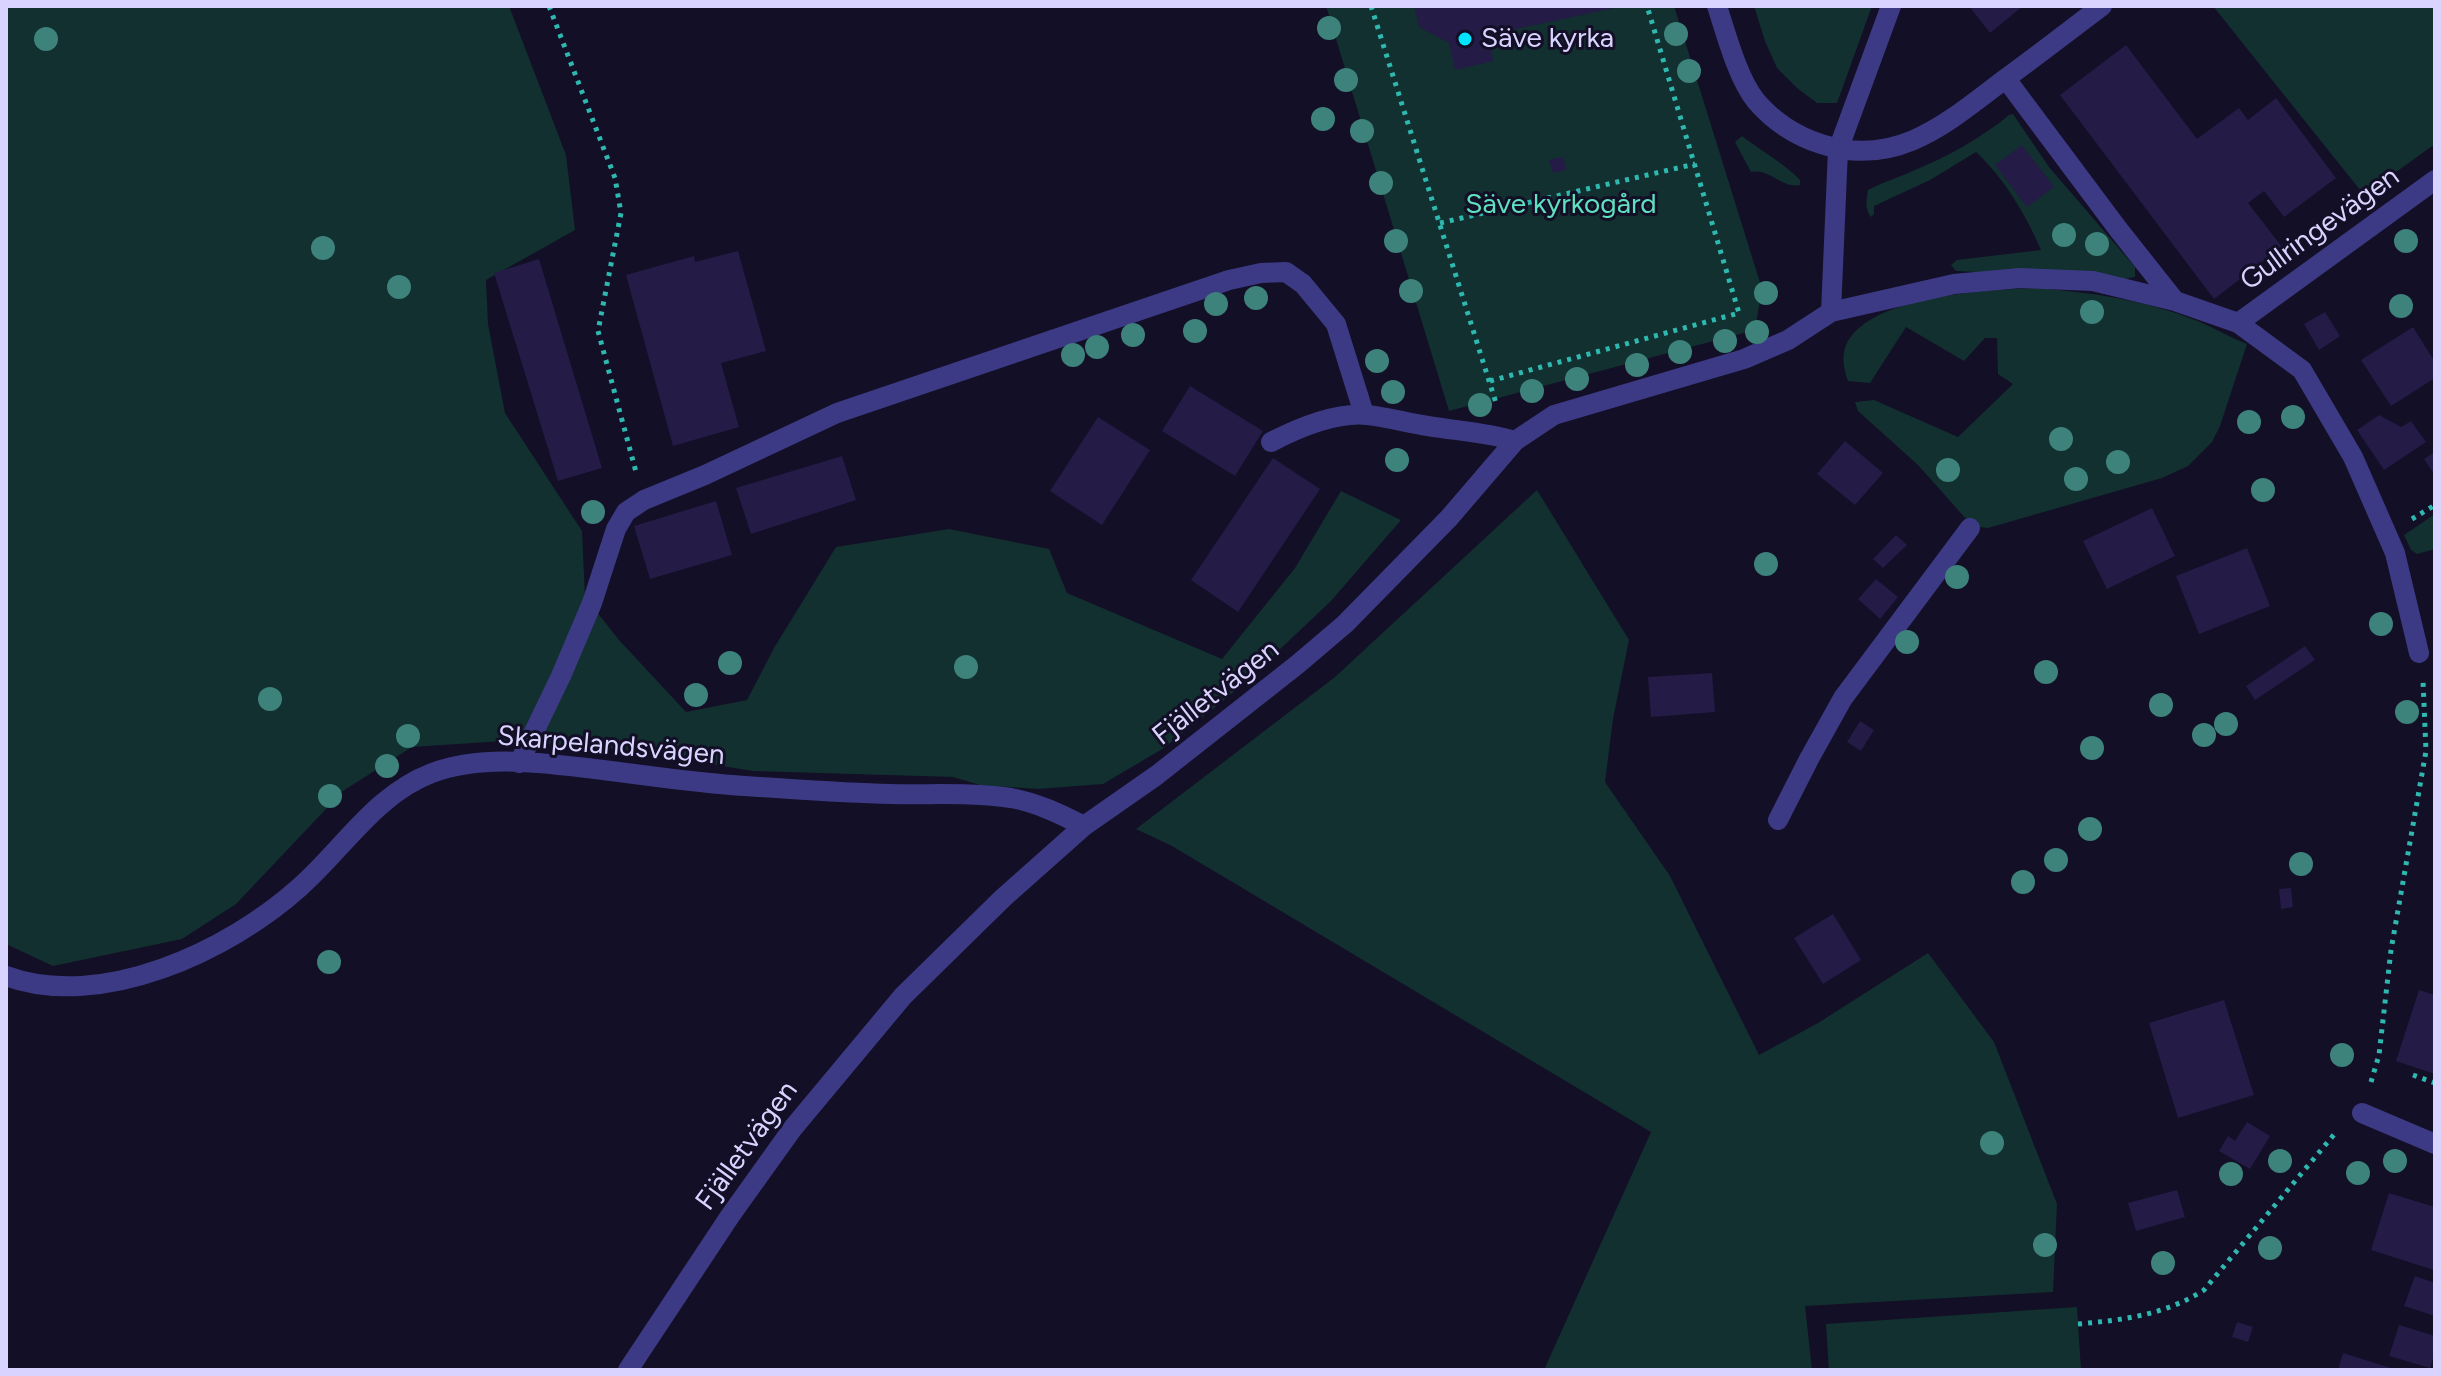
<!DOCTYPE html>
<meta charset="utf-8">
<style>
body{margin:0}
#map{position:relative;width:2441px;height:1376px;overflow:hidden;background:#130f26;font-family:Figtree,sans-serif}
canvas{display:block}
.frame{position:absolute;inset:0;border:8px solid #d9d4ff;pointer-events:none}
</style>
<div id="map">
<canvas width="2441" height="1376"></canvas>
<div class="frame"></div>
</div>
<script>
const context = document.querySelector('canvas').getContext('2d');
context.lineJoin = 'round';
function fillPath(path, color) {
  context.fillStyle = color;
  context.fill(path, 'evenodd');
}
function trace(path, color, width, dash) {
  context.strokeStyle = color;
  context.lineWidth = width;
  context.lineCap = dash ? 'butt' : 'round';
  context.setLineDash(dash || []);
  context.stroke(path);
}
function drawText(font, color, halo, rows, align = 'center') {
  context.font = font + ' Figtree,sans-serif';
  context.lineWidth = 6;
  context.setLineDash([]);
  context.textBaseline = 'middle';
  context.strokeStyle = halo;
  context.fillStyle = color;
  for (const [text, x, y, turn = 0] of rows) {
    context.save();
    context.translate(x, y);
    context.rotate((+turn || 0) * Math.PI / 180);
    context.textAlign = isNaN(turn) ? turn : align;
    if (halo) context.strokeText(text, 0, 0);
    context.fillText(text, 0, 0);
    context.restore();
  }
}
fillPath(new Path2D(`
 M6 6H509L566 155 575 230 486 280 488 324 505 413 582 531 585 597 619 640 686 712 747 700 774 648 836 547 949 529 1049 549 1067 593 1222 659 1295 568 1341 491 1401 520 1331 601 1239 688 1164 748 1103 784 1038 789 980 785 953 777 753 771 617 749 504 741 412 747 343 791 236 904 182 939 53 966 6 944Z
 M1326 6H1674L1762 289 1755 330 1449 411Z
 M1754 6H1872L1837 103H1817L1797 88 1777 68 1765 41Z
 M2213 6H2435V144L2364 195Z
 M2013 114 2049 167 2135 267V277L2124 279 1956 271 1951 265 1957 260 2041 250C2026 215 2004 178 1976 152L1930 180 1874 206V214L1871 217C1865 210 1866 199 1868 190 1883 182 1900 177 1915 170 1949 156 1981 138 2009 115Z
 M1742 136C1761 151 1784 163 1800 180V185C1782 189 1770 168 1751 172L1735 142Z
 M2035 288C2089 292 2145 300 2195 320 2213 327 2229 337 2247 344L2220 426 2212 442 2188 466 2162 478 1988 528 1980 527 1967 520 1918 465 1858 411 1855 402 1874 400 1958 437 2013 384 1998 374 1997 338H1985L1964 361 1906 327 1870 383 1848 381C1844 370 1841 357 1846 345 1869 295 1988 290 2035 288Z
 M1537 490 1629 640 1613 719 1605 782 1670 876 1759 1055 1818 1023 1928 953 1994 1042 2057 1204 2053 1292 1805 1306 1812 1370H1544L1651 1132 1172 846 1136 829 1335 677Z
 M2435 514V549L2417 554 2411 550 2404 535Z
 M2077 1307 2081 1370H1829L1826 1324Z`), '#12302f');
fillPath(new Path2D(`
 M1414 6H1618L1619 7 1488 35 1493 61 1455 70 1449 43 1419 27Z
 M1969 6H2023L1990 33Z
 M2126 45 2197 139 2239 108 2248 120 2276 98 2336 178 2284 217 2264 191 2248 203 2282 247 2214 299 2060 95Z
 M2022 145 2054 187 2027 207 1995 165Z
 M1563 157 1566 170 1553 173 1549 160Z
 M738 251 766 351 721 363 739 427 673 446 626 275 694 256 695 262Z
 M539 259 602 468 558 481 494 273Z
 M2325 312 2340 336 2319 350 2304 324Z
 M2413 327 2435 362V378L2391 406 2361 360Z
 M1190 386 1263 431 1235 476 1162 431Z
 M2379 415 2401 427 2411 421 2426 442 2384 470 2357 430Z
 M1098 417 1150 450 1102 525 1050 491Z
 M1845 441 1883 473 1855 505 1817 474Z
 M2435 452V475L2424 459Z
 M842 456 856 500 751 534 736 488Z
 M1273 458 1320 489 1238 612 1191 580Z
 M716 501 732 555 650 579 634 526Z
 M2152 508 2175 556 2107 589 2083 541Z
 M1896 535 1907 545 1883 568 1873 559Z
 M2247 548 2270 606 2199 634 2176 576Z
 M1876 579 1898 597 1880 619 1858 599Z
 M2305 646 2315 660 2255 700 2246 686Z
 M1712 673 1715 712 1651 717 1648 677Z
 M1860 721 1874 730 1861 751 1847 742Z
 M2291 888 2293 907 2281 909 2279 889Z
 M1833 914 1861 960 1823 984 1794 938Z
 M2419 990 2435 995V1074L2396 1061Z
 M2224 1000 2254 1095 2178 1118 2149 1023Z
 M2247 1122 2270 1136 2250 1169 2219 1151 2228 1136 2235 1141Z
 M2177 1190 2185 1217 2136 1231 2128 1203Z
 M2389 1193 2435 1207 2434 1270 2371 1250Z
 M2415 1276 2435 1283V1316L2404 1306Z
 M2237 1322 2253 1327 2248 1342 2232 1337Z
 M2399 1325 2435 1336V1352L2430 1368 2389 1356Z
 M2343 1353 2394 1369V1370H2338Z`), '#241b47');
trace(new Path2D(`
 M549 6 615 178 621 213 598 331 636 472
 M1371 6 1496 403
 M1440 223 1695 164
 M1490 381 1739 313 1647 6
 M2412 519 2435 505
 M2413 1075 2435 1083
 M2371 1082 2379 1055 2391 950 2426 751 2423 681
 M2078 1324C2123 1320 2165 1315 2204 1290L2337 1131`), '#2fb8b0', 5, [4, 6]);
trace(new Path2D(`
 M1717 6C1726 34 1738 79 1756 101 1774 122 1796 136 1821 144 1897 169 1948 122 2005 79 2038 55 2070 30 2102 6
 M2006 79 2118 229 2175 301
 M1831 312 1954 284 2020 278 2093 281 2175 301 2238 323 2302 370 2353 457 2395 553 2419 653
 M2238 323 2435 180
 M1271 442C1298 428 1336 412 1367 415 1387 417 1408 423 1428 426 1457 431 1486 432 1515 441
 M519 763 561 676 592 603 616 529 626 512 644 500 705 475 837 413 1229 280 1261 273 1286 272 1303 284 1336 324 1364 414
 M1778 820 1809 759 1843 698 1970 528
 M6 976C101 1011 229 951 300 887 343 849 376 794 432 773 483 754 542 763 595 769 645 775 695 783 745 786 793 789 842 793 890 794 930 795 971 792 1011 798 1038 803 1060 814 1084 826
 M2362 1113 2435 1144
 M628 1370 730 1216 793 1128 903 996 1003 898 1084 826 1157 775 1298 664 1345 624 1449 518 1515 441 1554 415 1744 359 1788 340 1831 312 1838 150 1891 6`), '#3d3a85', 20);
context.fillStyle = '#3d827b';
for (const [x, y] of [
 [1329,28],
 [1676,34],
 [46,39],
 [1689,71],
 [1346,80],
 [1323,119],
 [1362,131],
 [1381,183],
 [2064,235],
 [1396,241],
 [2406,241],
 [2097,244],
 [323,248],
 [399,287],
 [1411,291],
 [1766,293],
 [1256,298],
 [1216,304],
 [2401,306],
 [2092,312],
 [1195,331],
 [1757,332],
 [1133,335],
 [1725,341],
 [1097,347],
 [1680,352],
 [1073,355],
 [1377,361],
 [1637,365],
 [1577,379],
 [1532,391],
 [1393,392],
 [1480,405],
 [2293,417],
 [2249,422],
 [2061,439],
 [1397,460],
 [2118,462],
 [1948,470],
 [2076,479],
 [2263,490],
 [593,512],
 [1766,564],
 [1957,577],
 [2381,624],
 [1907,642],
 [730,663],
 [966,667],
 [2046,672],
 [696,695],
 [270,699],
 [2161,705],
 [2407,712],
 [2226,724],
 [2204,735],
 [408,736],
 [2092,748],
 [387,766],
 [330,796],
 [2090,829],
 [2056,860],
 [2301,864],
 [2023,882],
 [329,962],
 [2342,1055],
 [1992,1143],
 [2280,1161],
 [2395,1161],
 [2358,1173],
 [2231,1174],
 [2045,1245],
 [2270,1248],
 [2163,1263]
]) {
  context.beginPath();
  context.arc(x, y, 12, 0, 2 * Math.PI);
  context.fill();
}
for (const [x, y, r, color] of [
 [1465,39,8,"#00e5ff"]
]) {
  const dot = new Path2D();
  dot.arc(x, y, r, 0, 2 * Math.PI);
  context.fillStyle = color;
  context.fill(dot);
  trace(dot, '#130f26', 3);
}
drawText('28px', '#d9d4ff', '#130f26', [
 ["Säve kyrka",1481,39]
], 'left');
drawText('28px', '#5fe0c0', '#130f26', [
 ["Säve kyrkogård",1561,205]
]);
drawText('28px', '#d9d4ff', '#130f26', [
 ["Gullringevägen",2320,229,-36],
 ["Fjälletvägen",1216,693,-38],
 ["Skarpelandsvägen",611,746,5],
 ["Fjälletvägen",747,1146,-54]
]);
</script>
